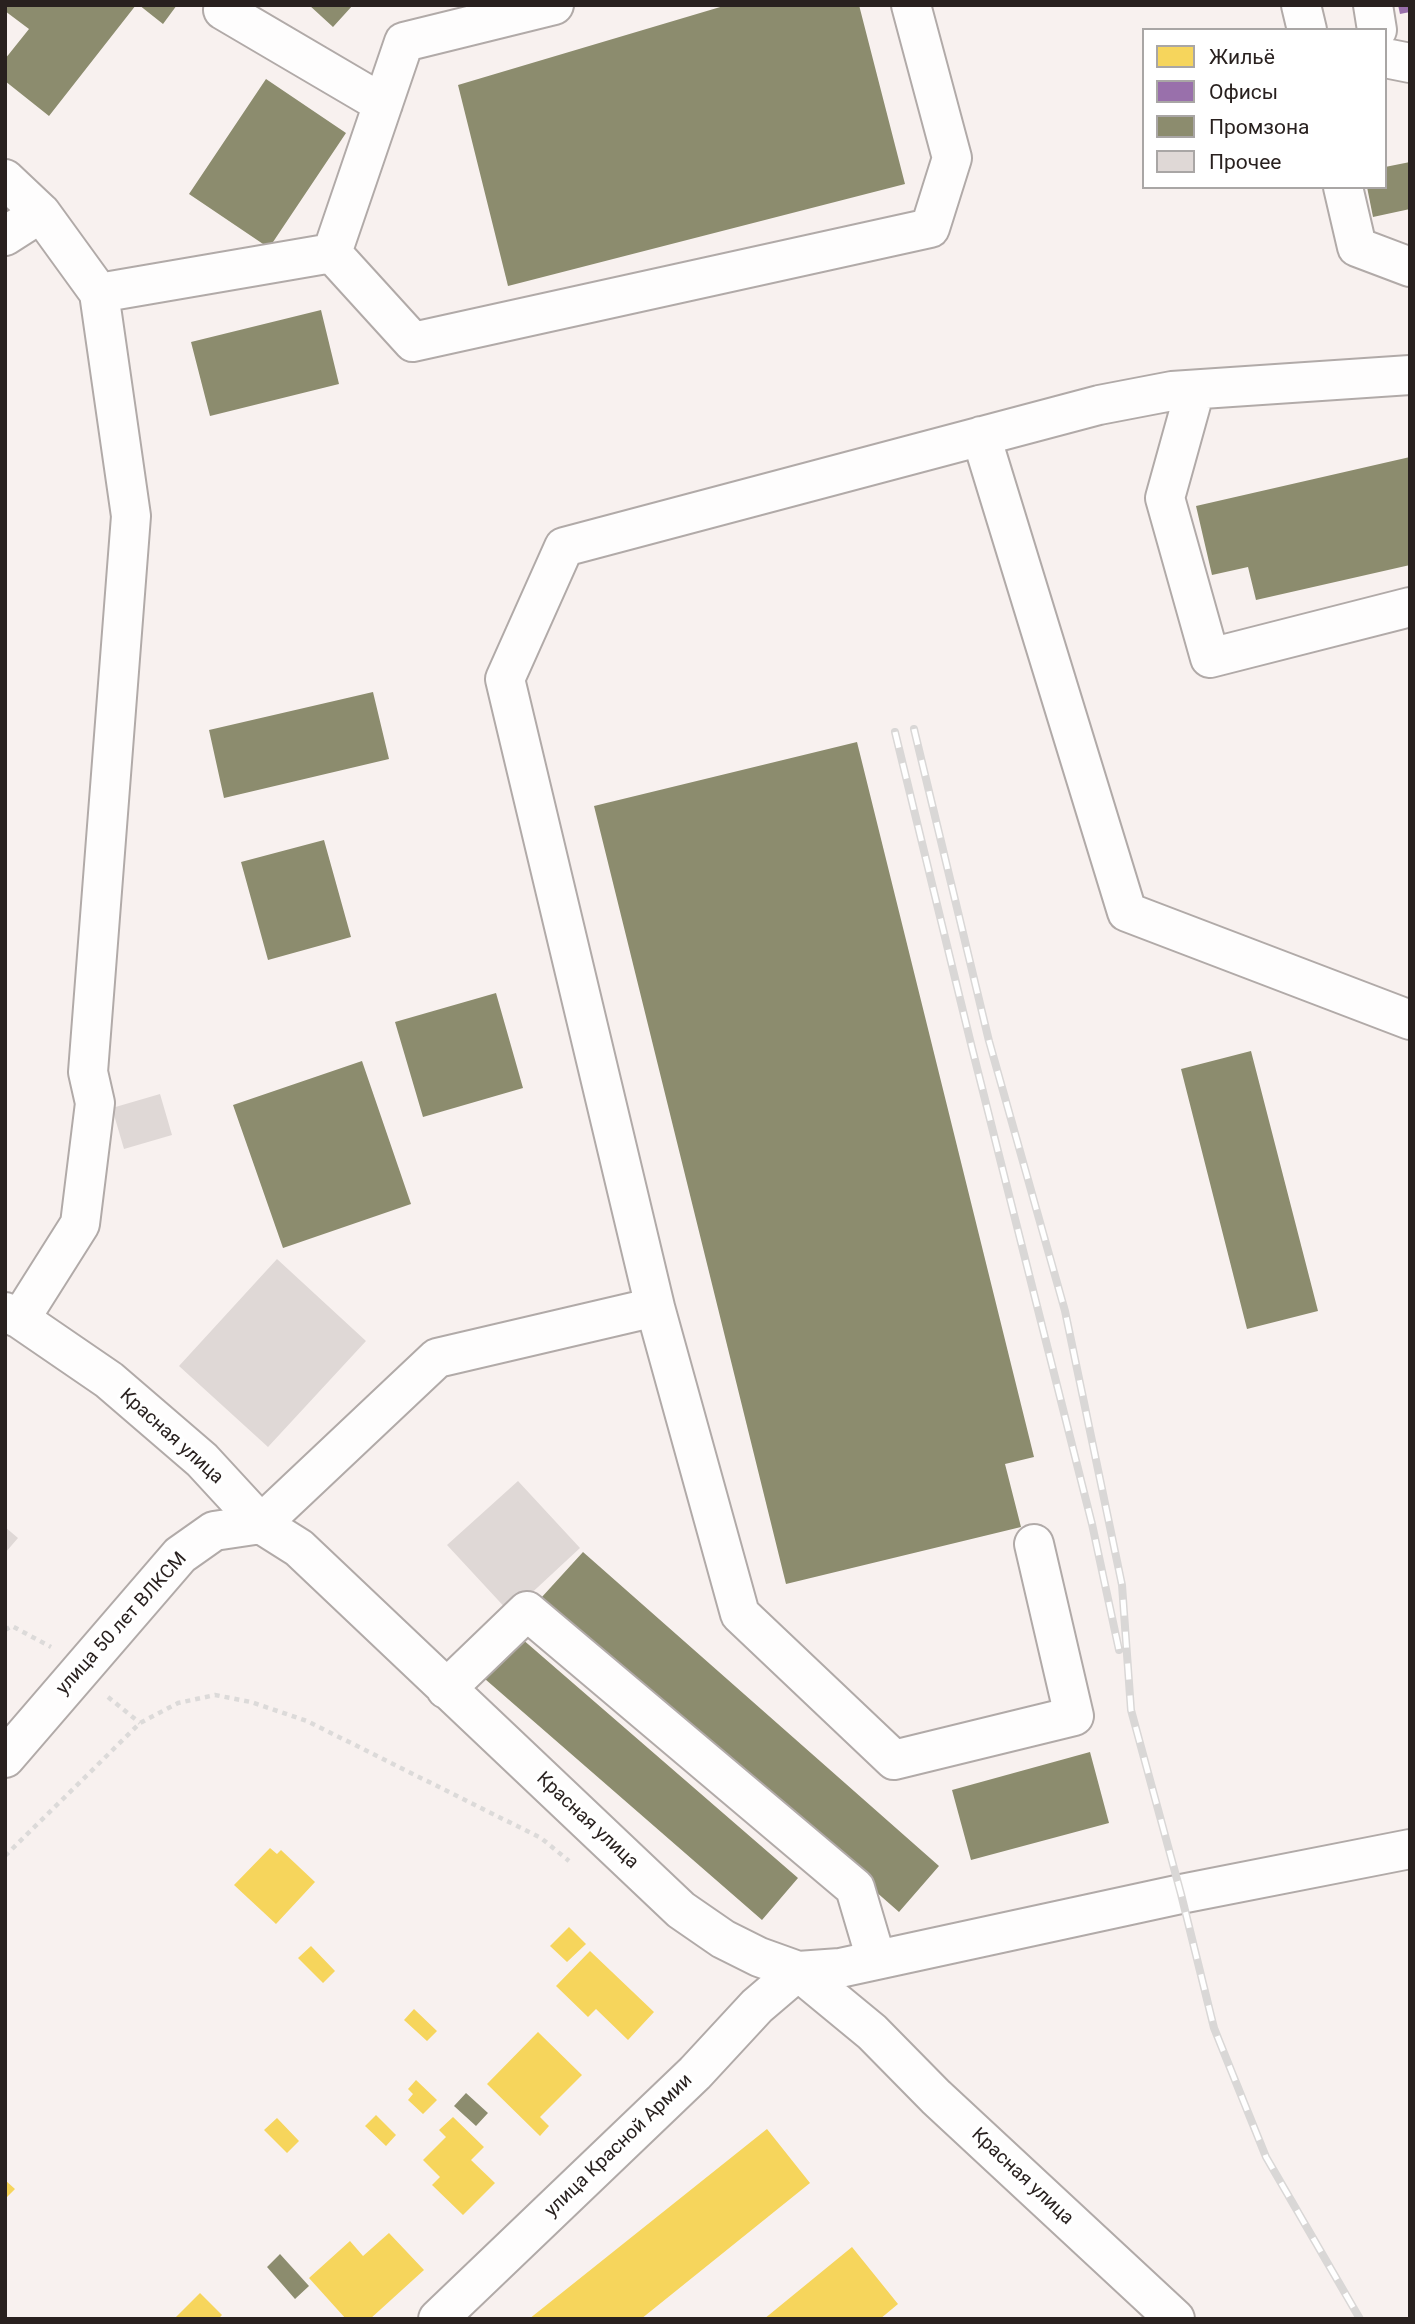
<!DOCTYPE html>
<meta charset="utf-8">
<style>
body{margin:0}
#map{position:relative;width:1415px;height:2324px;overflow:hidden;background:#f8f1ef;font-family:Roboto,sans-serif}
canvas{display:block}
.frame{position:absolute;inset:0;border:7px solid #29211f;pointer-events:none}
.legend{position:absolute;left:1142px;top:28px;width:245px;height:161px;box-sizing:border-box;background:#fff;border:2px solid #a9a6a5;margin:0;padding:9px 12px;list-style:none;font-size:21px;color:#29211f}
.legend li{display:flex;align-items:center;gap:14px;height:35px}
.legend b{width:35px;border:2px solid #a9a6a5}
</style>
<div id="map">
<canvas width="1415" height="2324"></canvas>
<div class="frame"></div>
<ul class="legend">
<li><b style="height:19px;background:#f6d55c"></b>Жильё</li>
<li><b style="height:19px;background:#9970ab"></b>Офисы</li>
<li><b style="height:19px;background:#8c8c6e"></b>Промзона</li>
<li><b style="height:19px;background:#dfd8d6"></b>Прочее</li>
</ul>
</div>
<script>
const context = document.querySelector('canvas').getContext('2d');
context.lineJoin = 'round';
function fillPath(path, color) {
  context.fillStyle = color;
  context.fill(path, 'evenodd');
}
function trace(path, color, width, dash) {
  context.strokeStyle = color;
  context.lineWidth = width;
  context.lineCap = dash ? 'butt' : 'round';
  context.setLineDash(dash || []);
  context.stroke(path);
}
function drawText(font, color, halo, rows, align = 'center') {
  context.font = font + ' Roboto,sans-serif';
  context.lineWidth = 7;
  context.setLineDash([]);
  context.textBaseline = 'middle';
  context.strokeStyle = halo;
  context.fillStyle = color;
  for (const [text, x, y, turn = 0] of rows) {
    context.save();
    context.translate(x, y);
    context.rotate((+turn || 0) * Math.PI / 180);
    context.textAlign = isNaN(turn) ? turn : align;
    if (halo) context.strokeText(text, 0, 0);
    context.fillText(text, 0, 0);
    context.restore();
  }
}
fillPath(new Path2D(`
 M270 1848 277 1854 281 1850 315 1882 276 1924 234 1885Z
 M569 1927 586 1944 567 1962 550 1946Z
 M311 1946 335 1971 323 1983 298 1958Z
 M590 1951 654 2012 628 2040 596 2009 588 2017 556 1986Z
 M414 2009 437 2031 427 2041 404 2020Z
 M538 2032 582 2075 540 2117 549 2126 540 2136 487 2084Z
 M416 2080 437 2100 423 2114 408 2100 413 2094 408 2089Z
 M376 2115 396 2135 386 2146 365 2126Z
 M453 2117 484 2147 471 2160 495 2183 463 2215 432 2185 440 2177 423 2160 446 2137 439 2130Z
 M277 2118 299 2141 287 2153 264 2130Z
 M767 2129 810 2183 641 2319H529Z
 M5 2180 15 2189 5 2199Z
 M389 2233 424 2270 370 2319H346L309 2278 350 2241 363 2256Z
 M852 2247 898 2304 880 2319H764Z
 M200 2293 222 2315 218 2319H174Z`), '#f6d55c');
fillPath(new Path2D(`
 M1398 5H1410V12L1400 14Z`), '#9970ab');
fillPath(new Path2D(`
 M5 5H136L49 116 5 81V59L29 29 5 11Z
 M139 5H177L163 24Z
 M309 5H353L333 27Z
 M727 5H859L905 184 508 286 458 85Z
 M266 79 346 133 269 248 189 194Z
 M1410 162V209L1373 217 1367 187H1385V167Z
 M321 310 339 384 210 416 191 342Z
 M1410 457V565L1256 600 1248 567 1212 575 1196 506Z
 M373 692 389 759 224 798 209 730Z
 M857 742 1034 1457 1005 1464 1021 1527 786 1584 594 806Z
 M324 840 351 937 268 960 241 862Z
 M496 993 523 1088 423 1117 395 1022Z
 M1251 1051 1318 1311 1247 1329 1181 1069Z
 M362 1061 411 1204 283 1248 233 1105Z
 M583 1552 939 1866 899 1912 541 1598Z
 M521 1638 798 1878 762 1920 485 1679Z
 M1090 1752 1109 1823 971 1860 952 1790Z
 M466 2093 488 2113 476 2126 454 2106Z
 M280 2254 309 2286 295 2299 267 2267Z`), '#8c8c6e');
fillPath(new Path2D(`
 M160 1094 172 1135 124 1149 112 1108Z
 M277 1259 366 1341 268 1447 179 1366Z
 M518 1481 580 1548 510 1613 447 1545Z
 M5 1527 18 1538 5 1553Z`), '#dfd8d6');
const minor = new Path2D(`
 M226 5 223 10 383 104
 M1301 5 1307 30
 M1373 5 1377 30
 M1385 58 1410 63
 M5 179 41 213
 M1343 187 1357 247 1410 267
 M5 236 41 213 99 293 131 516 88 1072 95 1103 80 1224 20 1319
 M332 253 413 342 930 228 952 158 911 5
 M332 253 404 42 554 5
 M99 293 332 253
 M1195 390 1165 498 1210 658 1410 607
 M981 436 1127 912 1410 1020
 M655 1307 740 1614 894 1760 1074 1716 1034 1544
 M5 1312 20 1319 109 1380 202 1460 261 1524 299 1548 681 1910 723 1939 759 1957 798 1971 872 2032 936 2097 1175 2319
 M261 1524 437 1358 655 1307 505 679 564 547 1099 405 1172 391 1410 375
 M446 1689 527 1611 855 1888 876 1959
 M5 1758 180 1555 214 1531 261 1524
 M798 1971 840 1968 1181 1894 1410 1849
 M438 2319 695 2073 757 2006 798 1971`);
trace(minor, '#b1aaa8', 42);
trace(new Path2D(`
 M5 1630 12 1626 51 1647
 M108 1697 140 1723
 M5 1856 140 1723 178 1703 215 1695 251 1702 307 1721 541 1838 569 1861`), '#dcdad9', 4.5, [5, 5]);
trace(minor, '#fefdfd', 38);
const rail = new Path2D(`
 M914 729 989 1041 1065 1311 1122 1585 1131 1710 1181 1894 1214 2028 1266 2157 1360 2319
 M895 732 972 1048 1092 1524 1119 1650`);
trace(rail, '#d9d7d6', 8);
trace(rail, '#fff', 5, [16]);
drawText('19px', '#29211f', '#fff', [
 ["Красная улица",171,1437,42],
 ["улица 50 лет ВЛКСМ",122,1624,-48],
 ["Красная улица",587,1821,43],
 ["улица Красной Армии",619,2146,-44],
 ["Красная улица",1022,2177,43]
]);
</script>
